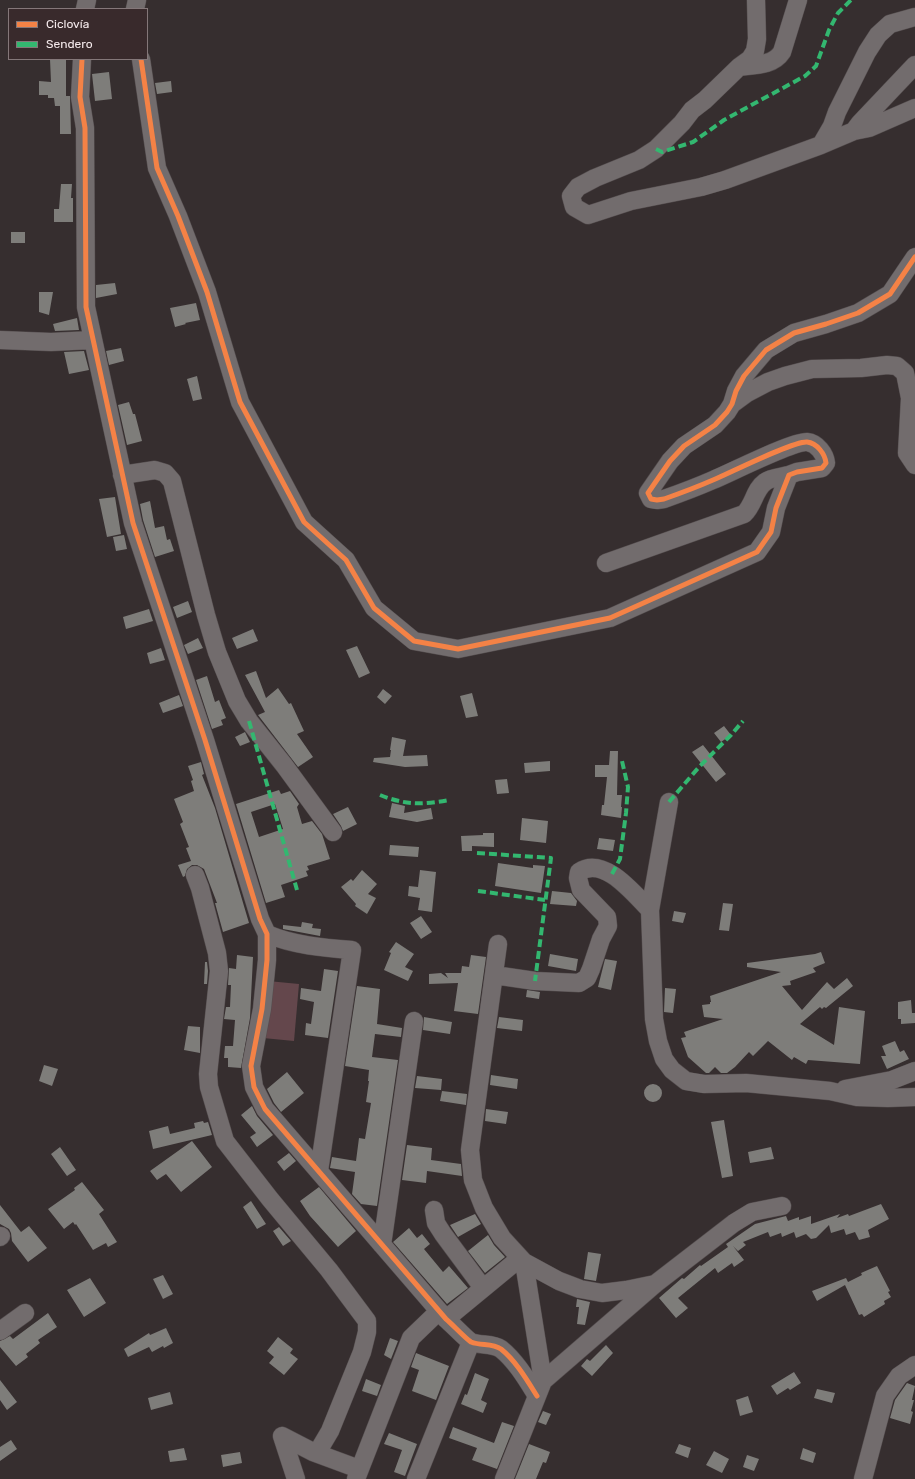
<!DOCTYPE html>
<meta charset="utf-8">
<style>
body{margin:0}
#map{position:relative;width:915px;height:1479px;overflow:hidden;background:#362e2f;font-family:Rubik,sans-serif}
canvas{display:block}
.legend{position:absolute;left:8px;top:8px;width:140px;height:52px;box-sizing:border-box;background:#392a2c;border:1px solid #847779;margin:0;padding:5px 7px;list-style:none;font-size:12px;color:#f5eaec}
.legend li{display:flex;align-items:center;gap:8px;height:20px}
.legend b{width:20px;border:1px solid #847779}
</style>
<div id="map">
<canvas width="915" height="1479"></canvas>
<ul class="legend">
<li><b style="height:5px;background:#f48246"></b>Ciclovía</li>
<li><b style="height:5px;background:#33b770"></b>Sendero</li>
</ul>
</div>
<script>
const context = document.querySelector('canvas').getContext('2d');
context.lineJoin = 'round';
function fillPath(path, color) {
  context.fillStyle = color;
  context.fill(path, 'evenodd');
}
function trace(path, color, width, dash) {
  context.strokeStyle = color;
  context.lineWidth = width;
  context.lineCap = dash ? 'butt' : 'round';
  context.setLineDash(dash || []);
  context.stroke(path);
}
fillPath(new Path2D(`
 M268 981 299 984 294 1041 263 1038Z`), '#64474c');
fillPath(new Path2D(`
 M50 59H66V96H70L71 134H60V106H55L54 98H48V95H39V81L51 82Z
 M109 72 112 99 95 101 92 74Z
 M171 81 172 92 157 94 155 83Z
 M61 184H72L71 198H73V222H54V209H59Z
 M11 232H25V243H11Z
 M115 283 117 294 96 298V285Z
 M39 292H53L49 315 39 312Z
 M196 303 200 320 185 323 186 324 175 327 170 308Z
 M77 318 79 330 55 331 53 324Z
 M121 348 124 361 109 365 106 351Z
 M84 351 89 370 69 374 64 352Z
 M197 376 202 399 193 401 187 379Z
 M129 402 133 414H135L142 441 127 445 118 405Z
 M115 497 121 534 107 537 99 499Z
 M150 501 155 528 164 526 167 540 170 539 174 551 155 557 143 520 140 504Z
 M124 535 127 549 116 551 113 537Z
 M188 601 192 612 177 618 173 607Z
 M149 609 153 621 126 629 123 617Z
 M253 629 258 641 237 649 232 638Z
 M198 638 203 648 188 654 184 645Z
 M357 646 370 673 359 678 346 650Z
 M161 648 165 660 150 664 147 653Z
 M256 671 266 698 278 688 289 704 291 703 304 731 297 734 313 757 298 767 258 715 265 712 245 675Z
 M207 676 215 702 219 700 226 718 221 720 223 725 212 729 196 680Z
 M383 689 392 696 385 704 377 697Z
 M472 693 478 716 466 718 460 696Z
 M179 695 183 706 163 713 159 703Z
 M724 726 731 735 721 742 714 733Z
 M245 732 250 742 240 746 235 737Z
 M392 737 406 740 403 756 427 755 428 766 405 767 373 762 374 758 390 757 391 750H390Z
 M703 745 726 774 716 782 692 752Z
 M610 751H618L617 795H622L621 807H622L621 818 601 815 602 805H604L607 777H595V765H609Z
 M550 761V771L525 773 524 763Z
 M201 762 204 774 202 775 215 808 249 923 223 932 215 903H217L204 869 197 865H192L187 869 185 876 183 877 178 865 191 861 186 848 189 847 180 824 183 822 174 799 194 791 191 781 193 780 188 766Z
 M507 779 509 793 497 794 495 780Z
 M279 790 281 794 290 791 299 804 297 807 302 824 312 821 322 834 330 859 307 866 309 870 306 871 308 876 281 885 285 897 266 903 236 804ZM275 804 283 829 259 837 251 812Z
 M392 803 405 806 404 813 431 808 433 819 417 822 389 817Z
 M348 807 357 824 343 831 341 826 333 814Z
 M522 818 548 821 546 843 520 840Z
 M483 833H494V847L472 846V851H462L461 836 483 835Z
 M599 838 615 840 613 851 597 849Z
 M390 845 419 847 418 857 389 855Z
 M498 863 533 868V865L545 866 541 893 495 886Z
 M362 870 377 884 368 894 376 898 367 914 355 906 356 904 341 887 351 879 353 881Z
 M420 870 436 872 432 912 418 910 420 898 408 896 409 886 418 887Z
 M552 891 571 893 577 901 576 906 550 904Z
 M723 903 733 904 729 931 719 930Z
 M674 911 686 913 683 923 672 921Z
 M421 916 432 932 421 939 410 923Z
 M302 922 313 924 312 928 321 929 320 936 283 929V925L301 927Z
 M396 942 414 954 405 967 413 971 408 981 384 970 391 953 389 952Z
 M821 952 825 963 813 968 816 972 790 981 791 985 782 986 802 1010 827 982 834 989 847 978 853 986 826 1008 824 1007 822 1009 820 1007 800 1024 834 1045 839 1007 865 1011 860 1064 808 1060 806 1064 794 1057 792 1060 768 1041 753 1056 749 1052 735 1067 727 1073H721L715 1067 709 1073H706L688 1057 681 1038 686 1037 684 1032 723 1019 704 1017 702 1005 710 1004V1002H711L710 996 781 972 747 967V963L815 954Z
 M550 954 578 959 576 971 548 966Z
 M237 955 253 957 250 1018 241 1068 228 1067V1058H224L225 1046H233L235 1020 224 1019 226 1007H230L231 985H228L229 968 236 969Z
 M471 955 486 957 478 1014 454 1011 458 983 429 984V974L441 973 448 978 445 973H461L462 966 469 967Z
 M605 959 617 961 611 990 598 987Z
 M205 962H207L208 971 207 984H204Z
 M324 969 338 971 328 1038 305 1035 306 1023 311 1024 314 1002 300 999 301 988 321 991Z
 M357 986 380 989 377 1024 402 1028 401 1037 375 1034 372 1057 398 1060 377 1206 361 1204 352 1194 355 1172 330 1168 332 1157 356 1161 359 1138 365 1139 371 1103 366 1102 369 1081H368L369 1070 345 1066Z
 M665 988 676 989 673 1013 664 1012Z
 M527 990 540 992 539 999 526 997Z
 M911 1000 912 1013H915V1023L901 1024V1019H898V1002Z
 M424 1017 452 1022 450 1034 423 1030Z
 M499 1017 523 1020 522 1031 497 1028Z
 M188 1026 200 1027V1053L184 1050Z
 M895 1041 900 1052 904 1050 909 1059 887 1069 881 1056H886L882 1046Z
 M44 1065 58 1069 52 1086 39 1081Z
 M287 1072 304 1093 281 1112 274 1103 267 1089Z
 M491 1075 518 1079 517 1089 490 1085Z
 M417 1076 442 1079 441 1090 415 1088Z
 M644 1093a9 9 0 1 1 18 0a9 9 0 1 1-18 0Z
 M442 1091 467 1094 466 1105 440 1101Z
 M252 1106 257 1116 273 1135 257 1147 250 1137 256 1133 241 1115Z
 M486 1109 508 1112 506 1124 485 1121Z
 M724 1120 733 1176 722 1178 711 1122Z
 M203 1121 204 1123 208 1122 212 1135 153 1149 149 1131 168 1126 170 1134 195 1128 194 1123Z
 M192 1141 212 1167 181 1192 166 1174 157 1180 150 1171Z
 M407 1145 432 1148 431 1160 461 1164 462 1176 427 1171 426 1183 402 1180Z
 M60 1147 76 1170 67 1176 51 1154Z
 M771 1147 774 1159 750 1163 748 1152Z
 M289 1153 296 1161 284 1171 277 1162Z
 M82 1182 104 1210 99 1214 117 1242 108 1247 106 1243 93 1250 76 1224 75 1225 73 1222 64 1229 48 1209 75 1190 74 1188Z
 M319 1187 356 1231 338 1247 310 1216 300 1201Z
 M251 1201 266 1224 257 1229 243 1207Z
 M881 1204 889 1219 868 1230 870 1237 859 1240 855 1232 846 1235 844 1229 831 1233 829 1225 816 1238 811 1239 806 1234 796 1238 794 1232 782 1237 781 1233 770 1237 768 1232 743 1242 746 1245 738 1251 733 1246 744 1260 734 1267 732 1263 718 1273 715 1268 678 1298 688 1308 676 1318 659 1298 682 1278 684 1279 700 1265 701 1266 728 1247 726 1244 755 1224 786 1216 788 1221 799 1217V1220L811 1216V1224L840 1214 837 1218 848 1214 849 1216Z
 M0 1205 21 1232 29 1226 47 1248 28 1262 12 1241 11 1233 9 1229 0 1224Z
 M475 1214 481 1224 458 1237 450 1225Z
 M279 1227 291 1241 283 1246 273 1231Z
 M409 1228 417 1238 422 1234 430 1244 424 1249 443 1272 449 1266 468 1288 447 1304 393 1242Z
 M488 1235 494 1245 505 1257 485 1273 468 1251Z
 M588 1252 601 1254 596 1281 584 1279Z
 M877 1266 890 1291 888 1292 891 1297 884 1301 885 1304 864 1317 862 1314 859 1315 845 1285 817 1301 812 1291 846 1278 848 1282 862 1275 861 1273Z
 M163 1275 173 1294 163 1299 153 1279Z
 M90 1278 106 1303 84 1317 67 1290Z
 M577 1299 590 1302 585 1325 577 1324 579 1307H576Z
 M48 1313 57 1327 38 1340 40 1343 26 1354 28 1357 16 1366 0 1347V1341L10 1336 13 1339Z
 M166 1328 173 1343 164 1348 163 1346 152 1352 149 1347 128 1357 124 1349 149 1333 150 1335Z
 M278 1337 293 1349 290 1353 298 1359 284 1375 269 1363 274 1357 267 1351Z
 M390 1338 398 1341 391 1359 384 1355Z
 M606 1345 613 1353 592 1376 581 1366 587 1359 590 1361Z
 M416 1353 449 1366 436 1400 412 1391 419 1370 411 1367Z
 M794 1372 801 1383 790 1390 788 1388 777 1395 771 1386Z
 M475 1373 489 1379 481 1400 487 1403 483 1413 461 1404 465 1394 467 1395Z
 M366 1379 381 1385 377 1396 362 1391Z
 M0 1380 17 1402 7 1410 0 1400Z
 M907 1383 915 1386 912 1400H914L911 1411 913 1412 910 1424 890 1418 895 1400Z
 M817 1389 835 1393 832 1403 814 1398Z
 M170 1392 173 1404 151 1410 148 1398Z
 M748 1396 753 1412 740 1416 736 1400Z
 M543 1411 551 1414 546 1425 538 1422Z
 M502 1422 514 1426 497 1469 472 1460 477 1448 449 1438 453 1427 494 1443Z
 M389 1433 417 1444 405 1476 394 1472 402 1450 384 1444Z
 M11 1440 17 1449 0 1461V1447Z
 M529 1444 550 1452 546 1463 543 1462 536 1479H515Z
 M679 1444 691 1448 688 1458 675 1453Z
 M184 1448 187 1460 170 1462 168 1451Z
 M803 1448 816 1453 813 1463 800 1459Z
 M714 1451 729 1459 722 1473 706 1465Z
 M240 1452 242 1463 223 1467 221 1455Z
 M747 1455 759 1459 754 1471 743 1467Z`), '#7e7d7a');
const minor = new Path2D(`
 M756 0 757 39 755 51 750 59 739 67 705 100 692 110 682 123 656 149 639 160 595 178 578 187 571 196 574 207 588 215 631 201 701 187 725 180 821 145 854 131 869 128 915 108
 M85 9 87 0
 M135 9 137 0
 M82 59 80 97 85 128 86 307 133 523 205 740 260 919 267 934V960L262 1009 251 1066 254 1087 265 1109 446 1319C452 1324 466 1339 471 1342 481 1346 492 1343 501 1349 516 1361 527 1380 537 1396
 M141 59 157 168 178 216 207 292 240 402 304 522 346 560 374 608 414 641 458 649 610 618 757 552 771 532 776 508 789 475 797 472 822 468 826 463C825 454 817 443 807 442 793 441 730 473 713 480 697 487 681 493 664 499L657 500 651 499 648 493 670 461 684 446 715 425 727 412 732 404 736 391 744 376 766 350 794 333 826 324 858 313 890 294 915 257
 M739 67C754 65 773 66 782 52L798 0
 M854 131 860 123 915 65
 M821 145 832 126 837 112 867 52 878 35 890 24 915 17
 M0 340 51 342 93 340
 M732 404 747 393 768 382 785 376 812 369 861 368 887 365 897 366 905 373 910 398 907 453 915 465
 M122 475 155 470 165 473 172 481 206 615 217 652 237 701 249 721 284 765 333 832
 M606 563 744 514C754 505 754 490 765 482 771 477 782 477 789 475
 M195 875 200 888 217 953 219 971 208 1074 209 1087 225 1141 270 1199 329 1270 367 1321V1332L362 1352 330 1431 317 1453
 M650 910 669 802
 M267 934C293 945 323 948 352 950L319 1171
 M498 944 470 1150 473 1180 484 1208 502 1238 524 1262 559 1281 580 1289 602 1293 626 1290 655 1284
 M494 975 535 981 579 983 587 978 591 969 601 939 608 926 607 917 581 890 578 878 579 872C604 855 634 894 650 910L654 1019 658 1041 664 1059 672 1070 686 1081 704 1084 746 1083 830 1091 857 1097 888 1098 915 1097
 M845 1089 892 1080 915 1071
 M434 1210 436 1223 443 1234 483 1288
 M0 1237 1 1236
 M382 1245 414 1021
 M524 1262 543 1381
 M446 1319 520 1258
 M0 1331 25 1313
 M282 1436 313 1452 359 1469
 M282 1436 296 1479
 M356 1479 411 1338 439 1311
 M416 1479 471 1342
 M504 1479 543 1381 655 1284 734 1223 752 1212 782 1206
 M863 1479 885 1396 899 1376 915 1365`);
trace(minor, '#544d4e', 19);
trace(minor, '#726c6d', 18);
trace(new Path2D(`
 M656 149 662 152 665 151 693 142 724 120 805 76 816 66 829 30 838 13 851 0
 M249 721 297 890
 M380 795C405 805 422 805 449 800
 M669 802 699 767 731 735 743 721
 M477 853 551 858 535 981
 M612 874 620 859 626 813 628 787 622 761
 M478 891 545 900`), '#33b770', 4, [8, 4]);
trace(new Path2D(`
 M82 59 80 97 85 128 86 307 133 523 205 740 260 919 267 934V960L262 1009 251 1066 254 1087 265 1109 446 1319C452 1324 466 1339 471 1342 481 1346 492 1343 501 1349 516 1361 527 1380 537 1396
 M141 59 157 168 178 216 207 292 240 402 304 522 346 560 374 608 414 641 458 649 610 618 757 552 771 532 776 508 789 475 797 472 822 468 826 463C825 454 817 443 807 442 793 441 730 473 713 480 697 487 681 493 664 499L657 500 651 499 648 493 670 461 684 446 715 425 727 412 732 404 736 391 744 376 766 350 794 333 826 324 858 313 890 294 915 257`), '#f48246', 5);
</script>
